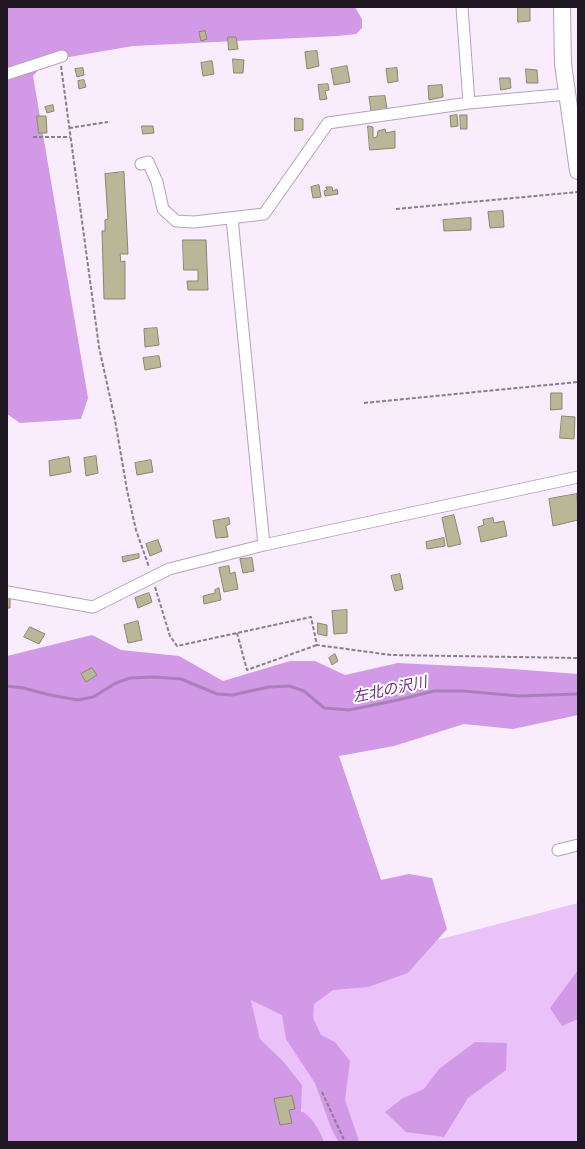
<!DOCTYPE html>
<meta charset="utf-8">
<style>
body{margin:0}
#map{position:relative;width:585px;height:1149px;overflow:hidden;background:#f9edfd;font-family:"Roboto Serif",serif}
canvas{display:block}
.frame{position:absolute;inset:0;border:8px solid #201923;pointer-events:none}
</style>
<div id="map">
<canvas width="585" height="1149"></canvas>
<div class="frame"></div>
</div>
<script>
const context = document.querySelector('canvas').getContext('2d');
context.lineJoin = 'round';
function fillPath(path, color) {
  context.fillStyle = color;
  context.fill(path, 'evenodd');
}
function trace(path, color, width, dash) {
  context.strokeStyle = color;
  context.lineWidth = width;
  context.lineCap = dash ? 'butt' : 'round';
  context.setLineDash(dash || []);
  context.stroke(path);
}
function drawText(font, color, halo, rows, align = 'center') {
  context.font = font + ' "Roboto Serif","Noto Sans JP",serif';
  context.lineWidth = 4;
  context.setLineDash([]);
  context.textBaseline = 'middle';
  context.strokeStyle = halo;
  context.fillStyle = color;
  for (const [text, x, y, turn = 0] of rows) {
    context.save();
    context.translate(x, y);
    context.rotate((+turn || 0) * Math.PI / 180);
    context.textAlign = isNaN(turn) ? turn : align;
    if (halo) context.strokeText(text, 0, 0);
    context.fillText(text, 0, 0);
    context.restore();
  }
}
fillPath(new Path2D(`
 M578 903V1142H314L282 1060 260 1039 251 1000 408 973 437 940Z`), '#eac1f9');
fillPath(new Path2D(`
 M7 7H355L362 19V28L356 34 337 36 133 46 46 61 33 76 88 398 81 419 20 423 7 414Z
 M92 635 121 650 179 656 223 681 290 661H315L345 675 398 663 499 668 578 674V715L513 729 464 724 394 746 339 756 381 880 409 874 432 878 447 929 408 973 368 987 333 990 314 1004 313 1018 321 1035 335 1042 350 1061 345 1100 358 1138 359 1142H340L338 1141 331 1128 315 1083 286 1039 282 1015 251 1000 260 1039 282 1060 302 1085 301 1111C312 1116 320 1131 324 1142H7V656Z
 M578 970V1019L562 1026 550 1008Z
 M475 1042 507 1043 506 1070 468 1098 444 1137 406 1132 385 1112 403 1098 424 1089 439 1069Z`), '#d299e6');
trace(new Path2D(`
 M7 686 23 688 50 695 78 700 93 697 116 683 130 678 155 677 181 679 217 694 232 695 269 687 289 686 304 691 324 708 349 710 398 700 434 691H463L519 696 578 694`), '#aa80ba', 3);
const building = new Path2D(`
 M518 7H530V21L518 22Z
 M205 31 207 39 201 41 199 32Z
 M228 37H236L238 49 229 50Z
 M317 51 319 66 307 69 305 52Z
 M233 59 244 60 243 73H234Z
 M212 61 214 74 203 76 201 63Z
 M347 66 350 82 334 85 331 69Z
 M83 68 84 75 77 77 75 69Z
 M397 68 398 81 388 83 386 69Z
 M526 69 537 70 538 83H527Z
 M500 78H510L511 88 501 90Z
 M84 80 86 87 79 89 78 81Z
 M328 84 329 90 325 91 327 99 320 100 318 85Z
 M442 85 443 97 429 100 428 86Z
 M385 96 387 109 371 111 369 97Z
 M53 105 54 111 47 113 45 107Z
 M457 115 458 126 451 127 450 116Z
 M460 115H467V129H461Z
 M37 116H46L47 133H39Z
 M295 118 303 119V130L295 131Z
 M142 126H153L154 133 143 134Z
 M368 126 373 127V138L377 137 378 131 385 129 386 133 395 131V148L370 150Z
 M124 172 128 254H120L121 262 125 261V299H104L102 231H105V220L108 219 105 174Z
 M319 185 321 197 313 198 311 187Z
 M326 187H332L333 191 337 189 338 194 325 196 324 191 327 190Z
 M503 211 504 227 490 228 488 212Z
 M471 218V230L444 231 443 220Z
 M183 240H206L208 290H188L187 281H198V270H184Z
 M157 328 159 345 145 347 144 329Z
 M159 356 161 367 145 370 143 358Z
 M551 393H562V409L551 410Z
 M562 416 575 417 574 439 560 438Z
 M96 456 98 473 86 476 84 458Z
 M69 457 71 472 50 476 49 461Z
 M151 460 153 472 137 475 135 463Z
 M577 494 578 520 553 526 549 499Z
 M454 515 461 544 448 547 442 518Z
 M229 518 230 524 226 526 228 537 216 538 213 521Z
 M493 518 494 523 504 521 507 536 481 542 478 527 484 525 483 520Z
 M444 538 445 546 427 549 426 542Z
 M158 540 162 551 150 556 146 544Z
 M139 554V558L123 562 122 557Z
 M252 558 254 571 243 573 240 559Z
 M229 566 230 574 235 572 238 589 224 592 219 568Z
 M400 574 403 589 395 591 391 576Z
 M219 588 221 600 204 604 203 596 215 593V590Z
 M149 593 152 602 138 608 135 598Z
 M7 598H10V608H7Z
 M347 610V633L334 634 332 611Z
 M138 621 142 640 128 643 124 625Z
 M318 623 327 625V636L318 634Z
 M30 627 45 634 39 644 24 637Z
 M335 654 338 661 332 665 329 658Z
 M92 668 97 675 86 682 81 674Z
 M292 1096 295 1109 289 1110 292 1123 280 1125 274 1099Z`);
fillPath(building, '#bab698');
trace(building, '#8a866a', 1);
const street = new Path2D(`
 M462 7 469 103
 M7 74 62 56
 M141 164 148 162 157 182 163 209 176 221 194 222 264 214 328 123 469 103 568 94
 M232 218 264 545
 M7 592 93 607 169 569 264 545 578 477
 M558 850 578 845`);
const secondary = new Path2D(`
 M562 7 563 64 578 171`);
trace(street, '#b4a2bb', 13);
trace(secondary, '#b4a2bb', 18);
trace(new Path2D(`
 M61 66 99 347 115 420 127 490 136 530 149 567
 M69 128 108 122
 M33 137H70
 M396 209 578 192
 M364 403 578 382
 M155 587 170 636 177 646 311 617 317 645 391 655 578 658
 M237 633 247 670 317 645
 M322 1092 345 1142`), '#877e8b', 2, [4, 2]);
trace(street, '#fff', 11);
trace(secondary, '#fff', 16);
drawText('italic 15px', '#702b85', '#fff', [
 ["左北の沢川",390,690,-12]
]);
</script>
